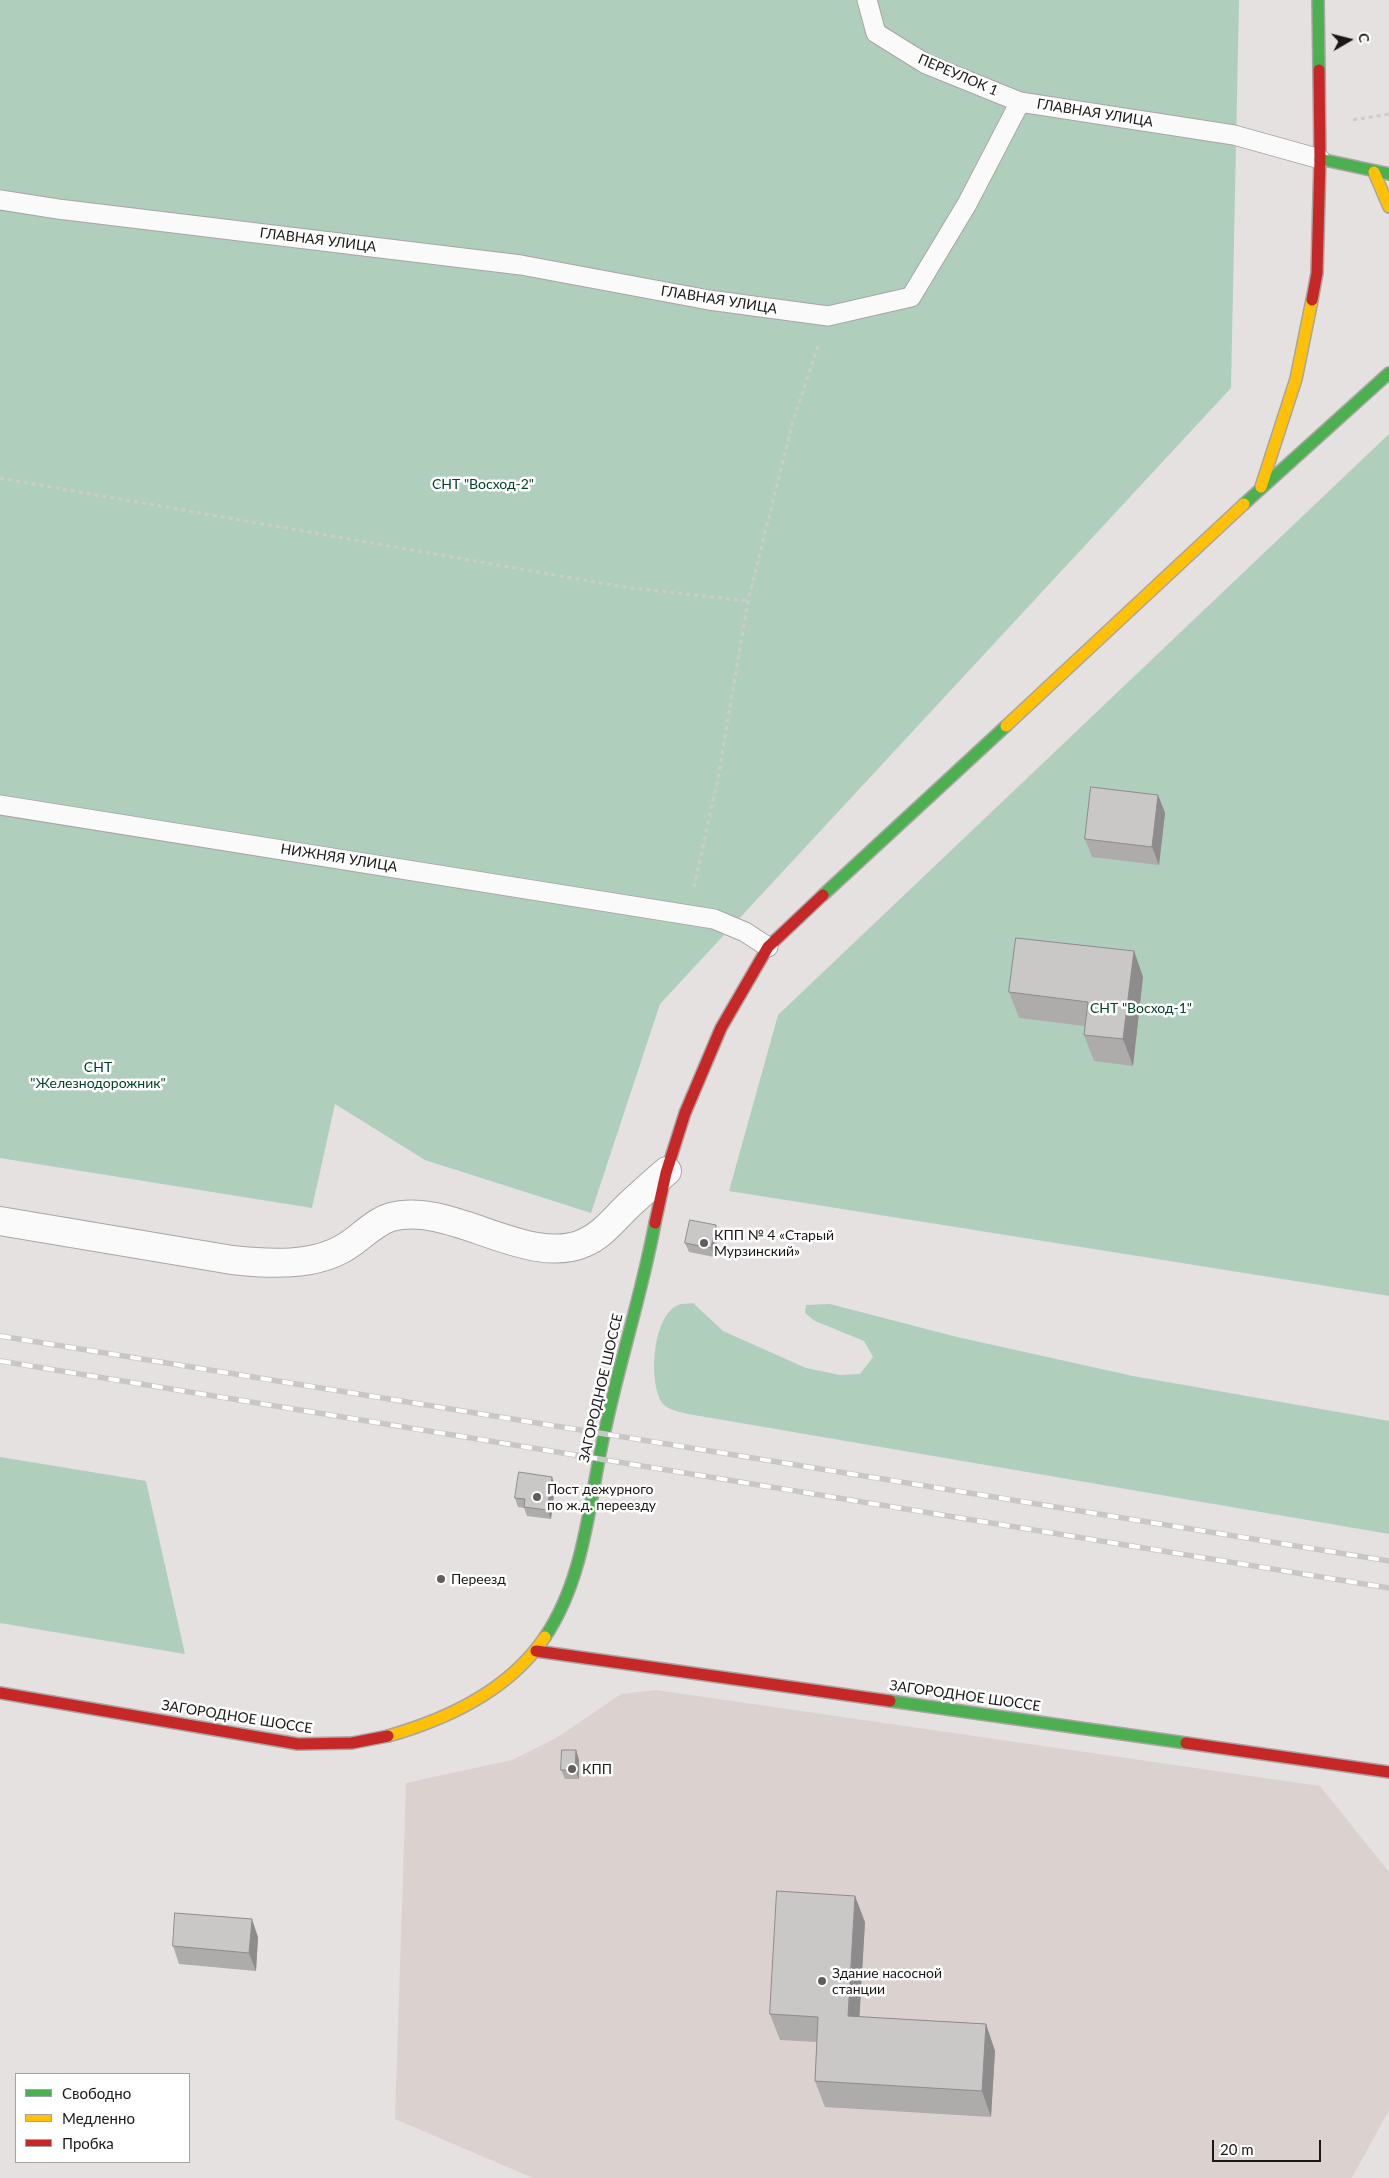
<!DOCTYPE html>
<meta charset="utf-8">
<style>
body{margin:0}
#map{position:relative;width:1389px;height:2178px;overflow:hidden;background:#e5e1e0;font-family:Lato,sans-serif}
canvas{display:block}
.legend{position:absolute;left:15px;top:2073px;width:175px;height:90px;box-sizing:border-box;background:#fff;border:1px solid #a3a3a2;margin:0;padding:6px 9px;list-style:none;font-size:15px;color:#1a1817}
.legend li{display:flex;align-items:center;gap:10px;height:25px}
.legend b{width:25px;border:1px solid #a3a3a2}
.north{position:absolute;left:1324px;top:15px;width:50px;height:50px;-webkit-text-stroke:4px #fff;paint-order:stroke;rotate:82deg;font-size:14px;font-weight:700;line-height:20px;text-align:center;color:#1a1817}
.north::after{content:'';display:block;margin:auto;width:18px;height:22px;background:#1a1817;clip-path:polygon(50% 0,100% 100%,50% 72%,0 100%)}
.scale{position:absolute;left:1212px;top:2140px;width:109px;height:22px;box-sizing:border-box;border:2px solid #1a1817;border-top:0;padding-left:6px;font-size:15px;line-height:18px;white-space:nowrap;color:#1a1817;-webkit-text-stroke:4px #fff;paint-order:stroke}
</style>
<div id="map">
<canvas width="1389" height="2178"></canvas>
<ul class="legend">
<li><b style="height:6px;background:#4caf50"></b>Свободно</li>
<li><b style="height:6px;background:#ffc107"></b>Медленно</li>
<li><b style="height:6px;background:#c62828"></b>Пробка</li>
</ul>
<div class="north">С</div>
<div class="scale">20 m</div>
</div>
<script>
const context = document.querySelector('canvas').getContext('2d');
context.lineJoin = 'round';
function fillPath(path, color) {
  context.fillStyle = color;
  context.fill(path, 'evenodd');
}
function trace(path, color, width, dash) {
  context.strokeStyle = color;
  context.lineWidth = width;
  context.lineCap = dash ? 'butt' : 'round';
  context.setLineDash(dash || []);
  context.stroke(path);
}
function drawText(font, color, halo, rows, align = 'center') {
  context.font = font + ' Lato,sans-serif';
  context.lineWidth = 5;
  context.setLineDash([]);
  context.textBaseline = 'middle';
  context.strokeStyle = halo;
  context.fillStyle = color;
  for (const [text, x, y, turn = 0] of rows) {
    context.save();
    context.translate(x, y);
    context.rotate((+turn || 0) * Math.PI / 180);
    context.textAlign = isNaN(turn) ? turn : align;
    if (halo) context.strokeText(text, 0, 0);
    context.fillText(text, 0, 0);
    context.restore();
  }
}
fillPath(new Path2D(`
 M656 1690 1320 1786 1389 1872V2110L1352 2178H533L395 2119 406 1783 512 1760 558 1737 621 1694Z`), '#dbd2cf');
fillPath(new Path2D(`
 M0 0H1239L1231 388 660 1004 591 1213 425 1160 335 1104 312 1208 0 1158Z
 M1389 434V1296L729 1191 778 1015Z
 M693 1303 723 1331 806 1368 840 1375 860 1374 873 1357 864 1341 815 1321 805 1313 806 1305 830 1304 957 1337 1133 1376 1389 1421V1534L688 1414C681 1412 668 1410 663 1404 648 1384 652 1316 678 1305 682 1303 689 1304 693 1303Z
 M0 1457 146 1481 185 1654 0 1623Z`), '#b0cebc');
const lane = new Path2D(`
 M867 0 876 33 926 64 1020 102
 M0 200 58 209 521 265 709 300 828 316 911 297 967 204 1020 102 1234 135 1320 159
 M0 805 714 919 745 932 768 947`);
const street = new Path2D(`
 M0 1221 232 1260C268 1264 315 1267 347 1246 362 1237 374 1222 391 1217 451 1201 527 1268 584 1243 603 1235 615 1218 630 1204 642 1193 654 1182 667 1171`);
const fast = new Path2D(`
 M1318 0 1319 70
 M1320 159 1389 174
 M1244 504 1389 373
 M823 895 1006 726
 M545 1637C586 1576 589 1499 605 1430 620 1360 642 1293 655 1223
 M890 1701 1186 1743`);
const slow = new Path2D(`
 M1374 172 1389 207
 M1261 487 1296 379 1312 300
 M1006 726 1244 504
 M388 1736C448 1719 510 1689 545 1637`);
const jam = new Path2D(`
 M1312 300 1317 273 1320 159 1319 70
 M655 1223 666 1173 685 1113 721 1028 768 947 823 895
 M536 1651 890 1701
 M0 1693 298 1744 352 1743 388 1736
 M1186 1743 1389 1772`);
trace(lane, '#a8a5a4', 21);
trace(street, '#a8a5a4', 30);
trace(fast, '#a8a5a4', 14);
trace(slow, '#a8a5a4', 14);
trace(jam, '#a8a5a4', 14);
trace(new Path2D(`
 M1353 120 1389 114
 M0 478 624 587 748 601
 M694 887 718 778 748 601 793 421 819 343`), '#ccc', 3, [4, 4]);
trace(lane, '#fbfafa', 19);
trace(street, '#fbfafa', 28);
trace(fast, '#4caf50', 11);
trace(slow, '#ffc107', 11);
trace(jam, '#c62828', 11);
const rail = new Path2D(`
 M0 1336 1389 1561
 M0 1361 1389 1588`);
trace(rail, '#c8c7c6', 5.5);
trace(rail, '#fff', 4, [11]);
fillPath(new Path2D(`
 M1158 795 1165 813 1159 865 1092 857 1085 839Z
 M1134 951 1143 977 1133 1066 1094 1061 1084 1035 1085 1026 1019 1018 1009 992Z
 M719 1234 714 1257 689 1252 685 1243Z
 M555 1486 551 1519 527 1516 524 1508 518 1507 515 1498Z
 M576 1750 579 1760V1779H565L561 1770Z
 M865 1922 859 2017 986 2024 995 2051 991 2117 825 2107 815 2081 817 2042 780 2040 770 2014Z
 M258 1937 256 1971 179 1964 173 1946Z`), '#aeabab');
fillPath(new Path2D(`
 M1158 795 1165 813 1159 865 1152 847Z
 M1134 951 1143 977 1133 1066 1123 1039Z
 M716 1225 719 1234 714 1257 711 1248Z
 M552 1477 555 1486 551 1519 547 1510Z
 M576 1750 579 1760V1779L575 1770Z
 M855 1896 865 1922 858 2043 848 2016Z
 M252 1919 258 1937 256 1971 249 1953Z
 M986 2024 995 2051 991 2117 982 2091Z`), '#8d8b8b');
const building = new Path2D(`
 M1091 787 1158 795 1152 847 1085 839Z
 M1016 938 1134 951 1123 1039 1084 1035 1088 1002 1009 992Z
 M690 1220 716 1225 711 1248 685 1243Z
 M519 1472 552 1477 547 1510 524 1507 525 1499 515 1498Z
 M562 1750H576L575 1770H561Z
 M777 1891 855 1896 848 2016 986 2024 982 2091 815 2081 818 2017 770 2014Z
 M175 1913 252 1919 249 1953 173 1946Z`);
fillPath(building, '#cac7c7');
trace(building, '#8d8b8b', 1);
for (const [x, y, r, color] of [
 [704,1243,5,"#615e5d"],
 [537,1497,5,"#615e5d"],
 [441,1579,5,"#615e5d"],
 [572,1769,5,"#615e5d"],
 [822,1981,5,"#615e5d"]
]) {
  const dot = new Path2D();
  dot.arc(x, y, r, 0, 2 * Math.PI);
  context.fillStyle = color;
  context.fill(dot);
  trace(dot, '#fff', 2);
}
drawText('14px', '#1a1817', '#fff', [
 ["ПЕРЕУЛОК 1",958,75,23],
 ["ГЛАВНАЯ УЛИЦА",1095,113,9],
 ["ГЛАВНАЯ УЛИЦА",318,240,7],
 ["ГЛАВНАЯ УЛИЦА",719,300,9],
 ["НИЖНЯЯ УЛИЦА",339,858,9],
 ["ЗАГОРОДНОЕ ШОССЕ",601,1388,-77],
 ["ЗАГОРОДНОЕ ШОССЕ",965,1696,8],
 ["ЗАГОРОДНОЕ ШОССЕ",237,1717,9]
]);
drawText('14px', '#024227', '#fff', [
 ["СНТ \"Восход-2\"",483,484],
 ["СНТ \"Восход-1\"",1141,1008],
 ["СНТ",98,1067],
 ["\"Железнодорожник\"",98,1083]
]);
drawText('14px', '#1a1817', '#fff', [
 ["КПП № 4 «Старый",714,1235],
 ["Мурзинский»",714,1251],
 ["Пост дежурного",547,1489],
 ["по ж.д. переезду",547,1505],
 ["Переезд",451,1579],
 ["КПП",582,1769],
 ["Здание насосной",832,1973],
 ["станции",832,1989]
], 'left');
</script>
